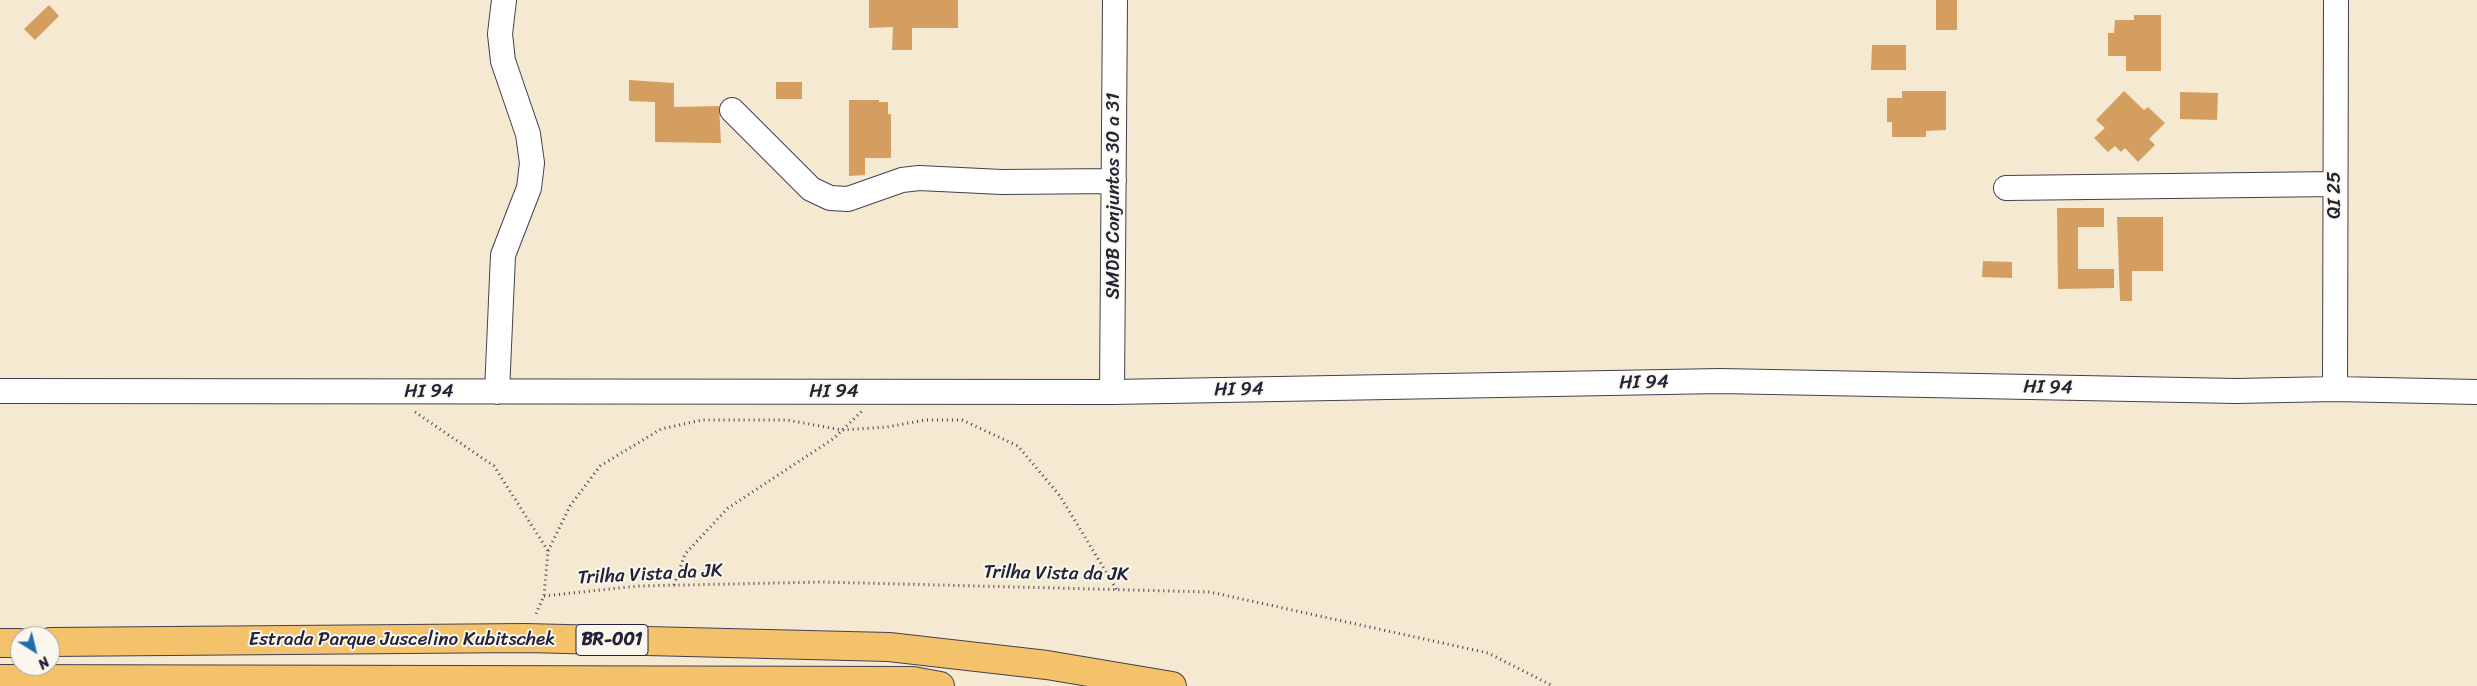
<!DOCTYPE html>
<style>
body{margin:0}
#map{position:relative;width:2477px;height:686px;overflow:hidden;background:#f5e9d2;font-family:Sriracha,sans-serif}
canvas{display:block}
.north{position:absolute;left:10px;top:626px;width:50px;height:50px;box-sizing:border-box;background:#fbf7ec;border:1px solid #a4a2a5;border-radius:50%;rotate:144deg;font-size:14px;font-weight:700;line-height:20px;text-align:center;color:#22223b}
.north::after{content:'';display:block;margin:auto;width:18px;height:22px;background:#1f6fb2;clip-path:polygon(50% 0,100% 100%,50% 72%,0 100%)}
</style>
<div id="map">
<canvas width="2477" height="686"></canvas>
<div class="north">N</div>
</div>
<script>
const context = document.querySelector('canvas').getContext('2d');
context.lineJoin = 'round';
function fillPath(path, color) {
  context.fillStyle = color;
  context.fill(path, 'evenodd');
}
function trace(path, color, width, dash) {
  context.strokeStyle = color;
  context.lineWidth = width;
  context.lineCap = dash ? 'butt' : 'round';
  context.setLineDash(dash || []);
  context.stroke(path);
}
function drawText(font, color, halo, rows, align = 'center') {
  context.font = font + ' Sriracha,sans-serif';
  context.lineWidth = 4;
  context.setLineDash([]);
  context.textBaseline = 'middle';
  context.strokeStyle = halo;
  context.fillStyle = color;
  for (const [text, x, y, turn = 0] of rows) {
    context.save();
    context.translate(x, y);
    context.rotate((+turn || 0) * Math.PI / 180);
    context.textAlign = isNaN(turn) ? turn : align;
    if (halo) context.strokeText(text, 0, 0);
    context.fillText(text, 0, 0);
    context.restore();
  }
}
fillPath(new Path2D(`
 M869 0H958V28H912V50H892L893 27 869 28Z
 M1936 0H1957V30H1936Z
 M49 5 59 16 35 40 24 29Z
 M2134 15H2161V71H2126V56H2108V33H2114L2115 20H2134Z
 M1872 45H1906V70H1871Z
 M629 80 674 83V107L719 106 721 143 655 142V102L629 101Z
 M776 82H802V99H776Z
 M1902 91H1946V130L1926 131V137H1892V122H1887V98H1902Z
 M2124 91 2144 110 2148 107 2165 123 2149 139 2155 145 2138 162 2125 148 2121 152 2115 146 2108 152 2094 138 2105 128 2096 120Z
 M2180 92 2218 93 2217 120 2180 119Z
 M849 100H879V102H888V114H891V158H865V175L849 176Z
 M2057 208H2104V227H2078V269H2114V288L2058 289Z
 M2117 217H2163V271H2132V301H2120Z
 M1983 261 2012 262V278L1982 277Z`), '#d49e61');
const minor = new Path2D(`
 M732 110 811 189 830 198 848 199 902 180 919 178 1002 182 1114 181
 M2006 188 2335 184
 M2335 389 2336 0
 M0 391 1112 392 1720 381 2236 391 2335 389 2477 392
 M497 392 503 255 529 188 532 163 528 134 503 61 500 34 504 0
 M1112 392 1115 0`);
const highway = new Path2D(`
 M50 642 525 638 889 647 1047 665 1172 686
 M0 643H20
 M0 679 913 681 940 686`);
trace(minor, '#424052', 26);
trace(highway, '#424052', 30);
trace(new Path2D(`
 M415 412 494 466 548 551 544 596 535 616
 M548 551 570 506 600 466 661 429 702 420H787L842 430 887 427 925 420H962L1018 446 1060 496 1117 590
 M674 585 685 554 728 508 833 439 862 411
 M544 596 638 586 823 582 1210 592 1488 653 1553 686`), '#424052', 3, [1, 4]);
trace(minor, '#fff', 24);
trace(highway, '#f3c26a', 28);
for (const [x, y, w] of [
 [612,640,72]
]) {
  const box = new Path2D();
  box.roundRect(x - w / 2, y - 15.5, w, 31, 4);
  context.fillStyle = '#fbf7ec';
  context.fill(box);
  trace(box, '#22223b', 1);
}
drawText('bold 18px', '#22223b', null, [
 ["BR-001",612,640]
]);
drawText('19px', '#22223b', '#fbf7ec', [
 ["QI 25",2335,195,-90],
 ["SMDB Conjuntos 30 a 31",1114,196,-90],
 ["HI 94",1644,383,-1],
 ["HI 94",2048,388,1],
 ["HI 94",1239,390,-1],
 ["HI 94",429,392],
 ["HI 94",834,392],
 ["Trilha Vista da JK",1056,574,1],
 ["Trilha Vista da JK",650,575,-3],
 ["Estrada Parque Juscelino Kubitschek",402,640]
]);
</script>
